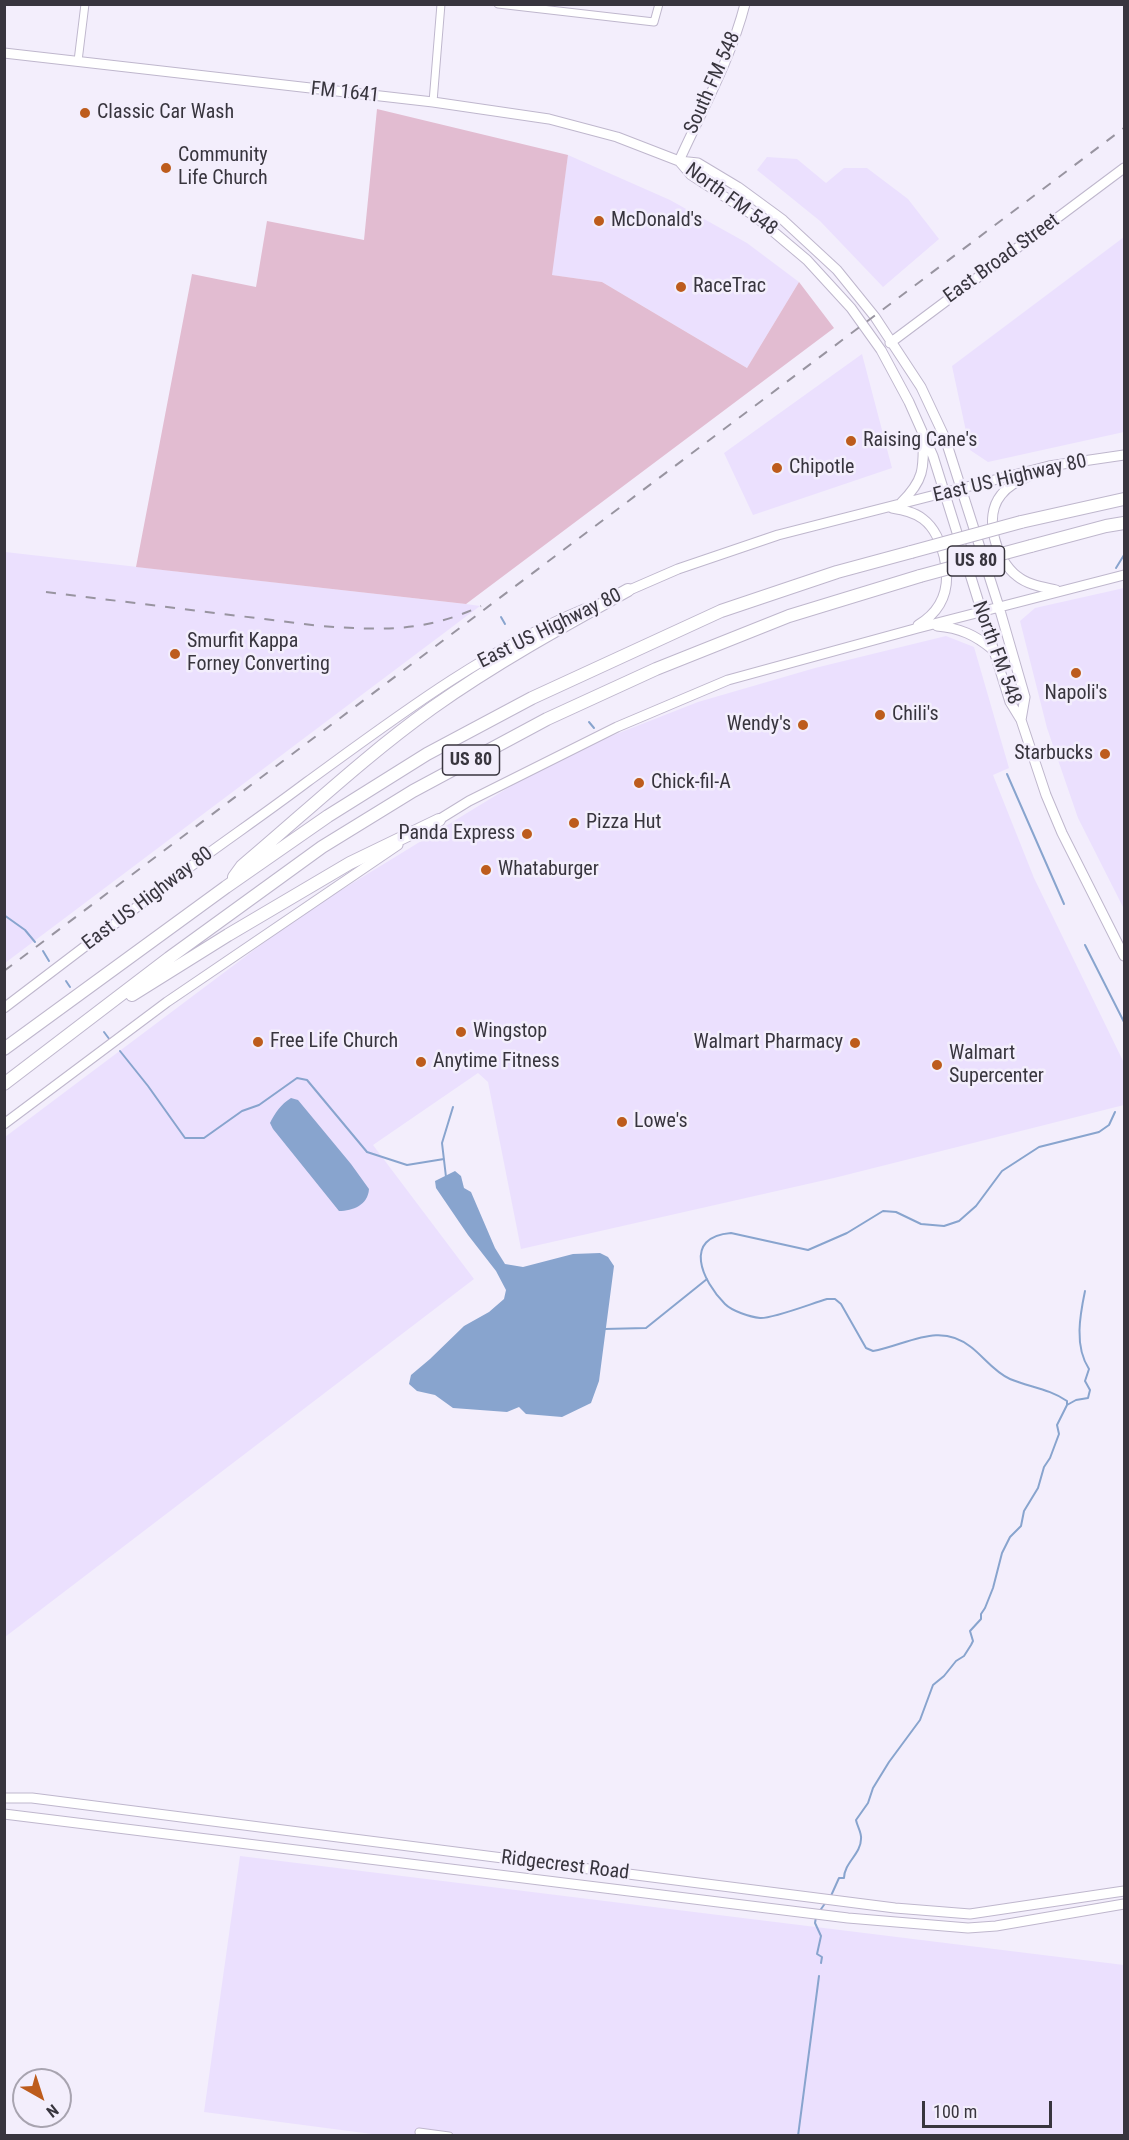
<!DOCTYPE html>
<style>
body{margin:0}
#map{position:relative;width:1129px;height:2140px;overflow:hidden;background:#f3eefc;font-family:"Roboto Condensed",sans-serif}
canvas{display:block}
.frame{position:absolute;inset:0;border:6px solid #38353e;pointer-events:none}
.north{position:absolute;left:12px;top:2068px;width:60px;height:60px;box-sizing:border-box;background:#f3eefc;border:2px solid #a8a4b0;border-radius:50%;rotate:141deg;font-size:16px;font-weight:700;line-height:24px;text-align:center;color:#38353e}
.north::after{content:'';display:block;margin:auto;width:21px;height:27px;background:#bd5c1c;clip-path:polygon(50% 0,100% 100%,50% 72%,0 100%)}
.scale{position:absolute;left:922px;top:2101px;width:130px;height:27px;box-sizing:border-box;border:3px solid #38353e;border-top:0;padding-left:8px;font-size:18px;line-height:21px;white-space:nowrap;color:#38353e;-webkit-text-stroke:4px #f3eefc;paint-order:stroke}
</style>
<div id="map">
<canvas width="1129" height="2140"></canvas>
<div class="frame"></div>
<div class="north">N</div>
<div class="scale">100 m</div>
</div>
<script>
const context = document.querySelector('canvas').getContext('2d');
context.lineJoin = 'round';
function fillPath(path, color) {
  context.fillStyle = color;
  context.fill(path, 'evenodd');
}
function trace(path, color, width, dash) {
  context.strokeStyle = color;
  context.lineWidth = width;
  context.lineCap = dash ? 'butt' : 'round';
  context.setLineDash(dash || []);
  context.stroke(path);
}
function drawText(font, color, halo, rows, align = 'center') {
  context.font = font + ' "Roboto Condensed",sans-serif';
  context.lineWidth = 5;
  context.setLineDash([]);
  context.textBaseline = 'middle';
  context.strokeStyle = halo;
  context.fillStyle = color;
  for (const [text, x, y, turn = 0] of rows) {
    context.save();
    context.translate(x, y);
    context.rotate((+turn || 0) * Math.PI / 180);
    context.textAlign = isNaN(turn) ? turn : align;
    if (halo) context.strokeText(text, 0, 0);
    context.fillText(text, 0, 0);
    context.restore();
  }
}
fillPath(new Path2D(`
 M568 155 670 200 747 243 799 282 747 368 602 282 551 275Z
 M767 157 797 159 826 183 844 168H867L908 199 939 239 883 287 820 221 757 170Z
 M1124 237V432L988 462 970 450 952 366Z
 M862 354 892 468 753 515 724 453Z
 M5 552 466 604 480 606 5 963Z
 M1124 588V909L1078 818 1047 728 1020 621 1035 608Z
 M946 636 974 647 1009 768 993 775 1034 878 1124 1063V1105L834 1178 521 1249 488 1082 478 1073 373 1145 474 1279 5 1637V1137L302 914 516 783 601 740 698 702 815 668Z
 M240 1856 1124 1965V2135L387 2136 204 2112Z`), '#ebe0fe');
fillPath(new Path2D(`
 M377 109 568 155 552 275 602 282 747 368 799 282 834 328 466 604 136 567 192 274 256 287 267 221 364 240Z`), '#e2bcd1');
fillPath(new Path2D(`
 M291 1098 298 1100 351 1164 369 1189C368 1205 353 1211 339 1211L273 1129 270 1123C275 1113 281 1104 291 1098Z
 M455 1171 461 1176 464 1188 471 1192 495 1248 505 1264 523 1267 573 1254 600 1253 608 1257 614 1266 599 1381 591 1403 562 1417 526 1414 519 1407 507 1412 453 1408 435 1395 417 1391 409 1384 411 1375 430 1359 464 1326 489 1312 504 1299 506 1290 496 1271 468 1235 436 1188 435 1181Z`), '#88a4ce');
trace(new Path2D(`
 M1116 568 1124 555
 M501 617 505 624
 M589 722 594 728
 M1007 774 1064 904
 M4 915 25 930 35 942
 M1085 945 1124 1022
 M43 951 49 961
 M66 981 70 987
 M104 1032 110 1040
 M120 1051 148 1086 185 1138H204L242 1111 259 1105 297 1078 307 1080 367 1152 407 1165 444 1159
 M446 1177 442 1143 453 1107
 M604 1329 646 1328 707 1279
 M1067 1405 1076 1400 1088 1398 1090 1390 1085 1381 1089 1369C1074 1346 1080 1315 1085 1291
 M830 1898 839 1878H844C844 1863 861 1854 861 1839 862 1833 857 1826 856 1820L868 1803 873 1788 889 1762 920 1720 933 1685 944 1676 956 1661 964 1656 971 1645 973 1641 970 1631 981 1619V1614L985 1608 993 1588 1002 1553 1010 1537 1021 1526 1024 1511 1038 1488 1044 1467 1050 1458 1059 1434 1057 1425 1067 1405V1401C1050 1389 1029 1387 1010 1379 994 1372 984 1357 971 1347 939 1321 907 1345 873 1351L866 1348 841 1304 835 1299H827C813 1303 772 1319 760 1318 750 1317 732 1311 725 1304 702 1281 682 1237 731 1233L808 1250 847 1233 883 1211 896 1212 921 1224 944 1226 959 1221 976 1206 1002 1171 1039 1147 1099 1132 1109 1125 1115 1112
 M819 1912 826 1902
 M816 1917 815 1923 821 1936 817 1954 822 1957 821 1963
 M798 2136 819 1976`), '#88a4ce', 2);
const street = new Path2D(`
 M498 4 654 22 659 4
 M78 61 85 4
 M433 102 441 4
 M419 2132 449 2136`);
const secondary = new Path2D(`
 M4 53 433 102 549 119 617 137 679 161 698 163 738 187 783 220 837 270 875 317 921 387 945 438 999 607 1025 697 1021 720
 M679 161 691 175 756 217 807 260 851 308 881 350 909 402 933 456 1010 702 1021 720 1046 795 1062 833 1124 956
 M679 161C702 110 731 59 745 4
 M890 343 1124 168
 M1037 472C1024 479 1010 483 1001 495 983 517 996 560 1017 576 1028 585 1043 587 1056 590
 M901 503C924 480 924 469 923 437
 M892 508C903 510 914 512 923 519 935 528 940 542 944 556 951 585 945 609 918 625
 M625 592 678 569 778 535 1049 466 1124 455
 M937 626C960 628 975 635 992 649
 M435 822 469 801 617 727 728 680 918 628 1124 575
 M4 1008C60 966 115 923 171 881 216 847 262 816 307 782 395 718 483 651 584 609
 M4 1124 167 1002 398 845
 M4 1798H32L895 1908 970 1914 1124 1891
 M4 1814 848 1918 968 1928 996 1926 1124 1904`);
const highway = new Path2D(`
 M1021 522 1124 499
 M1031 546 1106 526 1124 523
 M234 877 242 866C305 813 365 756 432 708 494 664 561 627 628 590
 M132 995 228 935 350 863 439 820
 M4 1049 226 887 328 816 427 754 532 698 721 611 837 572 911 552
 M4 1084 169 958 322 847 413 791 547 719 656 669 789 616 920 576`);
trace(street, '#bfb7cd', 9);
trace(secondary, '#bfb7cd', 11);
trace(highway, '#bfb7cd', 14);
trace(street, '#fff', 7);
trace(secondary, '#fff', 9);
trace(highway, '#fff', 12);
trace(new Path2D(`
 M46 592 320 626C382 630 423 633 481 606
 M4 971 1124 128`), '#9894a0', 2, [10, 10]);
const highwayBridge = new Path2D(`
 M911 552 1021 522
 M920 576 1031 546`);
trace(highwayBridge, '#bfb7cd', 14, []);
trace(highwayBridge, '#fff', 12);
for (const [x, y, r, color] of [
 [85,113,6,"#bd5c1c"],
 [166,168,6,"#bd5c1c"],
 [599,221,6,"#bd5c1c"],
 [681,287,6,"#bd5c1c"],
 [851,441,6,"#bd5c1c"],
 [777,468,6,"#bd5c1c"],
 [175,654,6,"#bd5c1c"],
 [1076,673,6,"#bd5c1c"],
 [880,715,6,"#bd5c1c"],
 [803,725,6,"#bd5c1c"],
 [1105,754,6,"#bd5c1c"],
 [639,783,6,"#bd5c1c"],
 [574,823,6,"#bd5c1c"],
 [527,834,6,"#bd5c1c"],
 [486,870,6,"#bd5c1c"],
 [461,1032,6,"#bd5c1c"],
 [258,1042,6,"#bd5c1c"],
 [855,1043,6,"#bd5c1c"],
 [421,1062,6,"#bd5c1c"],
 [937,1065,6,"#bd5c1c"],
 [622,1122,6,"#bd5c1c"]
]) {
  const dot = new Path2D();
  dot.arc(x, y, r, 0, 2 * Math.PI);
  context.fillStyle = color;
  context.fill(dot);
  trace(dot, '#f3eefc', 2);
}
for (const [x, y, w] of [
 [976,561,57],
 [471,760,57]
]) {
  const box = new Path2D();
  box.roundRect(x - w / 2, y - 15, w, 30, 4.5);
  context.fillStyle = '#f3eefc';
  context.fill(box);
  trace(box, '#38353e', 1.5);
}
drawText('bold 18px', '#38353e', null, [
 ["US 80",976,561],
 ["US 80",471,760]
]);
drawText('20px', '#38353e', '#f3eefc', [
 ["South FM 548",713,83,-66],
 ["FM 1641",345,93,6],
 ["North FM 548",731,200,36],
 ["East Broad Street",1002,259,-36],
 ["East US Highway 80",1010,479,-13],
 ["East US Highway 80",550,629,-26],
 ["North FM 548",996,653,70],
 ["East US Highway 80",148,899,-37],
 ["Ridgecrest Road",565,1866,7]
]);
drawText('20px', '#38353e', '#f3eefc', [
 ["Classic Car Wash",97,113],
 ["Community",178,156],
 ["Life Church",178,179],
 ["McDonald's",611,221],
 ["RaceTrac",693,287],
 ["Raising Cane's",863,441],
 ["Chipotle",789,468],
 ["Smurfit Kappa",187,642],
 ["Forney Converting",187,665],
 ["Napoli's",1076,694,"center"],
 ["Chili's",892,715],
 ["Wendy's",791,725,"right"],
 ["Starbucks",1093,754,"right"],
 ["Chick-fil-A",651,783],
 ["Pizza Hut",586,823],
 ["Panda Express",515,834,"right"],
 ["Whataburger",498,870],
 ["Wingstop",473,1032],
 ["Free Life Church",270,1042],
 ["Walmart Pharmacy",843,1043,"right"],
 ["Walmart",949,1054],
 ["Supercenter",949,1077],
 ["Anytime Fitness",433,1062],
 ["Lowe's",634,1122]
], 'left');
</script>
